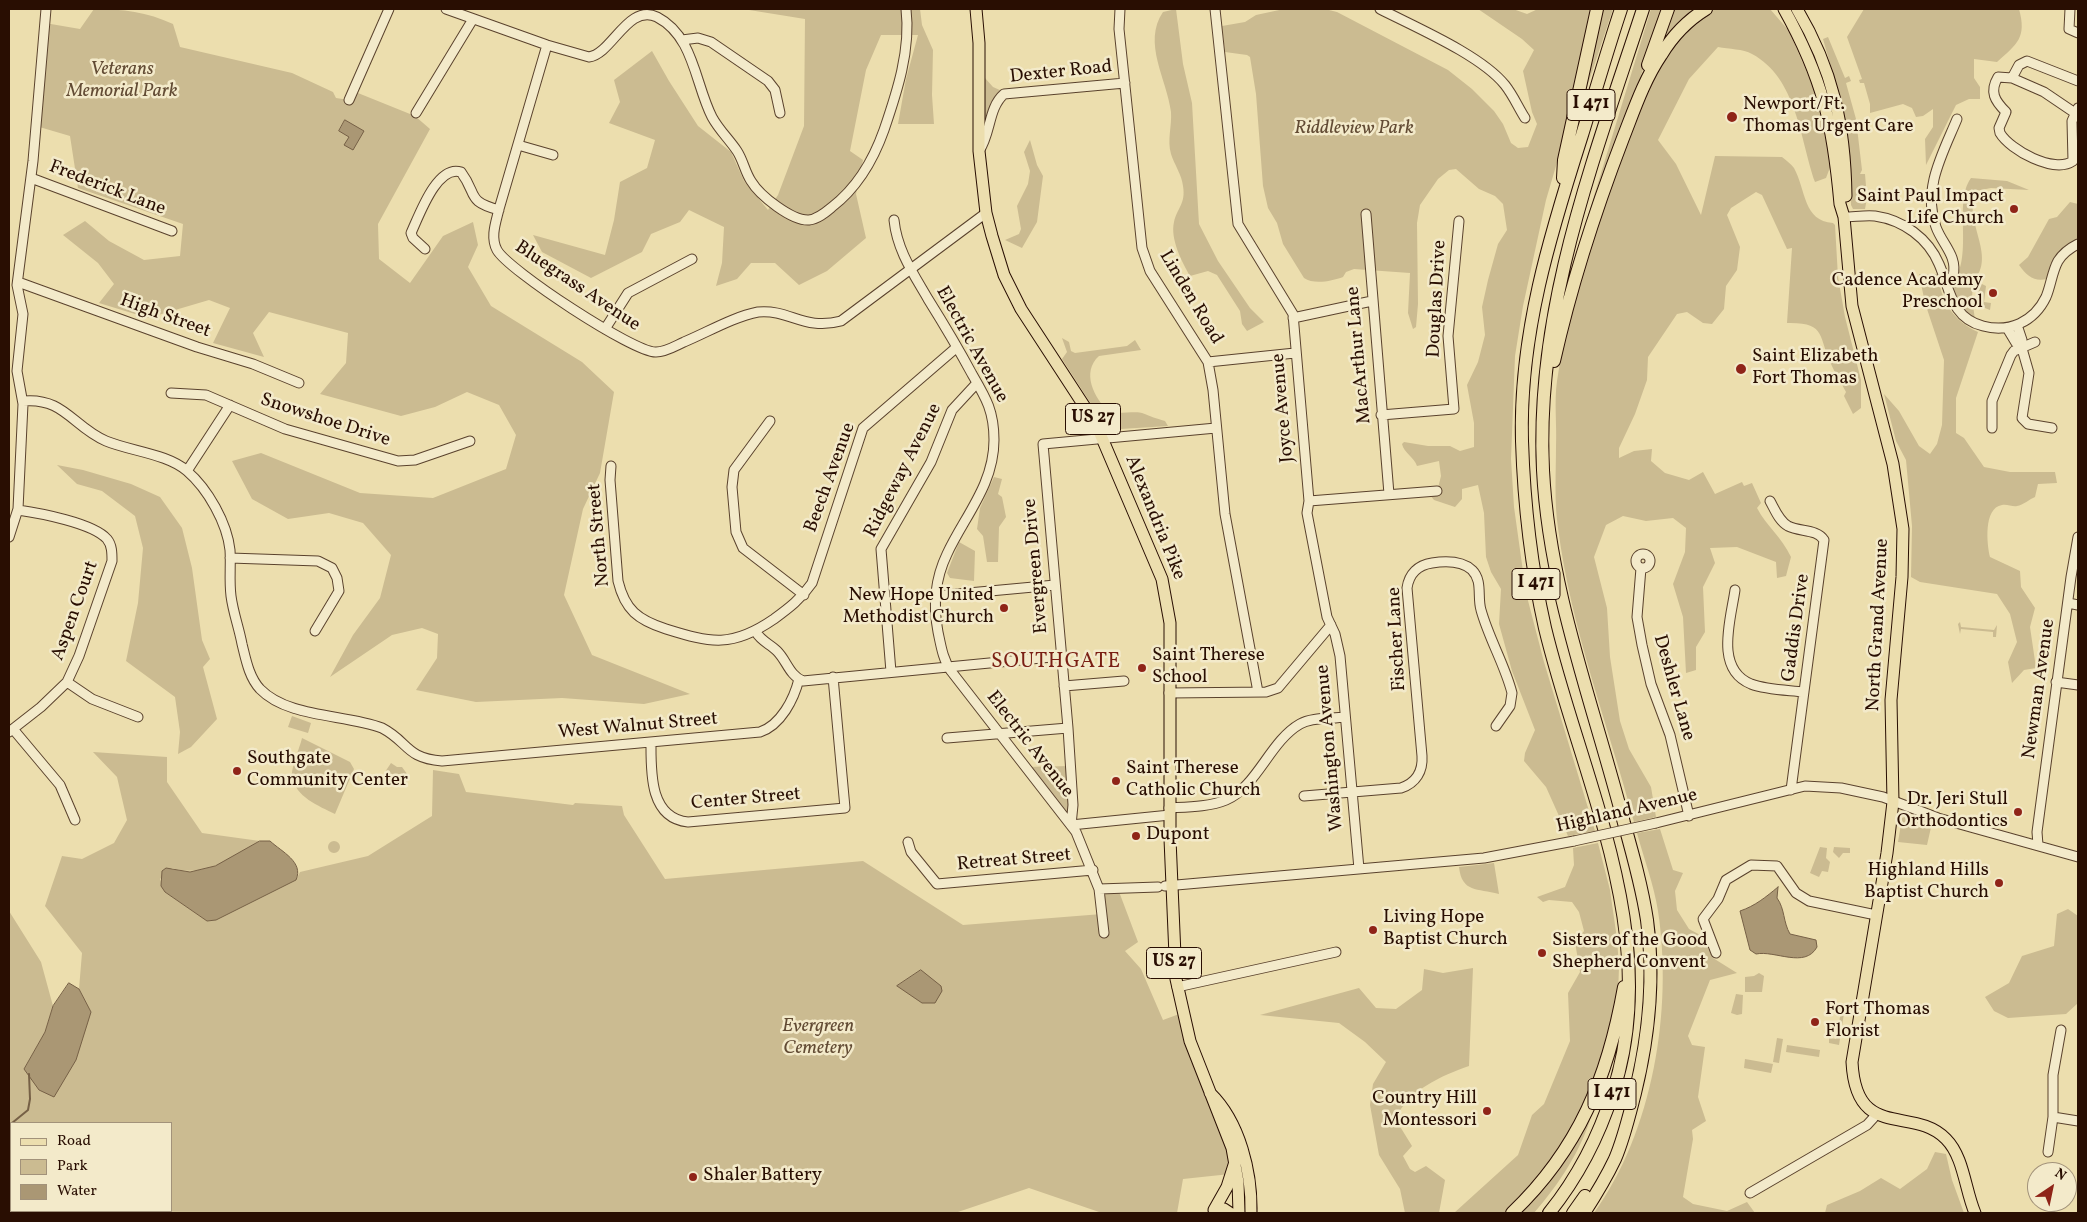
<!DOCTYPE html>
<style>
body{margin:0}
#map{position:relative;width:2087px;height:1222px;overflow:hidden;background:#ecdeae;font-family:Vollkorn,serif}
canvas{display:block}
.frame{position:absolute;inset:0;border:10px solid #290e02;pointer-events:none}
.legend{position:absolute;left:10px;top:1122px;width:162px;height:90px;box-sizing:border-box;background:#f3eaca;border:1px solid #a2927a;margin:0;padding:6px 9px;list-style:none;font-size:15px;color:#290e02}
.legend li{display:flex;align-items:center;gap:10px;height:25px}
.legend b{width:25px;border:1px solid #a2927a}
.north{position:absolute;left:2027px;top:1162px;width:50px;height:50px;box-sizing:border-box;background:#f3eaca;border:1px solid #a2927a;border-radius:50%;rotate:34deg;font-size:14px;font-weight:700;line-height:20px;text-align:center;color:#290e02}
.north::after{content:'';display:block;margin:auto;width:18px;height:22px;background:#8f2418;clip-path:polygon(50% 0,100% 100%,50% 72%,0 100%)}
</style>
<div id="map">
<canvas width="2087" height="1222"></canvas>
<div class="frame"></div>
<ul class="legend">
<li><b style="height:6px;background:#ecdeae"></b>Road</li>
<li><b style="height:14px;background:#cbbb91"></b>Park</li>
<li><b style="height:14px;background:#aa9774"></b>Water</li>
</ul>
<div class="north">N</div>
</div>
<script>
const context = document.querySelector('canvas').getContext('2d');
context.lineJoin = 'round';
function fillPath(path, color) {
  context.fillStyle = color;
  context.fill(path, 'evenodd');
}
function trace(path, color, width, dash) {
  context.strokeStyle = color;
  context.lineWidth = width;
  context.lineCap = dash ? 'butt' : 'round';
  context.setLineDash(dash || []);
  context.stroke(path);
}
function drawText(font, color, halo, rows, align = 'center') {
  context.font = font + ' Vollkorn,serif';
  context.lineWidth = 5;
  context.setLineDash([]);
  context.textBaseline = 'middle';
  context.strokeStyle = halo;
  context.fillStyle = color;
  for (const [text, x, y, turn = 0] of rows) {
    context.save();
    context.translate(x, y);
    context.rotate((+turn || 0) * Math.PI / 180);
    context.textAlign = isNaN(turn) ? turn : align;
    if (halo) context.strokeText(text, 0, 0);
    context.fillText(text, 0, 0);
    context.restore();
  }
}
fillPath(new Path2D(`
 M94 9C123 9 147 12 173 24L180 47 292 73 333 92 336 98 349 100 353 91 415 116 430 129 378 224 379 259 410 283 443 236 473 222 478 245 468 267 491 306 582 362 614 392 600 473 583 509 564 595 592 655 690 694 644 704 562 698 476 702 416 690 437 658 438 634 422 628 392 635 330 677 353 635 380 598 391 555 363 523 329 513 288 519 252 499 232 461 261 453 360 493 433 498 506 469 516 435 499 405 467 392 435 407 401 416 320 394 346 363 348 333 269 312 253 333 264 357 213 343 230 308 209 300 148 318 99 303 114 284 98 263 63 235 85 221 109 241 144 260 180 256 183 224 78 188 70 136 36 126 45 23 80 29Z
 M743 9H920L922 25 933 50 932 95 934 124H898L906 79 918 35H881L866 70 850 151 863 160 856 194 866 238 827 271 799 285 775 263H751L737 279 716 286 722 263 724 227 689 210 680 222 651 234 642 252 591 278 542 252 533 235 605 255 614 220 620 182 647 168 655 140 609 123 620 102 614 80 652 51 669 81 698 126 731 152 744 181 768 210 778 195 804 126 805 19Z
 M1176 9 1183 64 1192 103 1199 224 1218 261 1250 308 1264 322 1247 331 1242 324 1240 311 1217 275 1208 271 1190 276C1182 262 1170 239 1174 222 1177 208 1186 204 1183 186 1182 175 1174 164 1171 154 1167 140 1172 126 1171 112 1167 79 1142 43 1163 12Z
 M1284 9H1325L1337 12 1448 70 1472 89 1494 111 1503 124 1511 143 1518 148 1528 147 1537 124 1532 112 1523 71 1534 50 1522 39 1478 9H1513L1527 14 1538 9H1590L1563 142 1546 200 1523 306 1515 356 1511 459 1514 507 1526 593 1544 662 1595 831 1568 836 1546 787 1524 761 1525 753 1535 730 1512 671 1499 624 1501 589 1491 572 1486 557 1484 513 1478 485 1462 489V499L1455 507 1434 500 1429 494 1438 488 1441 476 1439 461 1417 466C1414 457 1404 453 1402 444L1404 442 1428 446H1450L1460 451 1474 447V423L1467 385 1478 362 1485 335 1482 307 1488 280 1498 244 1507 230 1503 204 1495 196 1479 189 1456 169 1449 170 1438 179 1420 205 1417 223 1418 304 1416 327 1413 329 1408 313 1410 273 1354 269 1346 272 1343 277C1332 281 1314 285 1304 278L1283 244 1277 223 1268 208 1263 186 1256 94 1250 57 1247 55 1225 52 1222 26 1245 22 1256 15Z
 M1602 9H1613L1585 93Z
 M1651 9H1664L1592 216 1580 242Z
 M1674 9H1696L1664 42Z
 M1715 9H1770L1789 31 1815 91 1831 165 1826 178 1815 182C1800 139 1797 78 1752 54 1743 49 1729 49 1718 47L1689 79 1658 140 1676 164 1701 215 1715 156 1782 157C1786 160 1791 164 1794 168 1806 190 1803 221 1833 223L1835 225 1838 277 1845 317 1861 380V408L1853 414 1844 396 1846 392C1841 383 1835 373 1831 364 1818 337 1827 322 1787 323L1792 248 1787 249 1762 195 1756 192 1731 208 1727 215 1740 247 1737 270 1726 286 1724 309 1712 324 1703 323 1687 312 1677 314 1648 357 1647 380 1635 414 1619 448V458L1634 451 1652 449 1651 461 1665 473 1689 480 1703 472 1715 494 1742 482 1744 486 1752 483 1761 503 1757 508C1767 527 1781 536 1791 557L1786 576 1777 578 1776 562 1737 547 1710 548 1715 563 1703 587 1705 632 1696 647V670L1686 673 1683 617 1673 584 1685 552 1686 528 1673 518 1646 521 1623 516 1606 525 1594 557 1607 608 1610 657 1620 721 1629 749 1651 787 1656 817 1634 822C1608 724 1571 629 1558 528 1554 502 1556 473 1556 446 1557 425 1554 402 1557 381 1569 304 1596 229 1623 156 1642 103 1660 37 1715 9Z
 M1864 9H2019C2027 38 2017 44 1997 62L1974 59V78L1980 87V99H1969L1956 105 1926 165 1925 139 1933 127V109L1923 116 1916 117 1912 108 1903 104 1870 113V104L1864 83H1860L1859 80 1862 79 1847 37Z
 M1828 37 1845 78 1849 76 1851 81 1846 83 1856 119 1862 170 1860 174H1865L1867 198 1865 209H1853L1851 205 1849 141 1844 113 1823 39Z
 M985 78 993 87 1002 91 985 135Z
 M1030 140 1037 165 1043 176 1037 222 1022 248 1005 240 1019 234 1021 229 1017 206 1028 184 1030 171 1024 152Z
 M1971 178 2007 181 2029 190 1991 188 1976 191C1962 221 1998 256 1973 281L1972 298 1975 320 1961 309 1950 288C1976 257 1952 204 1971 178Z
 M2070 202 2078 204V239C2062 249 2052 260 2047 279 2034 282 2027 276 2019 265L2028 257 2049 219 2057 217Z
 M1919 274H1937C1942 301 1952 320 1978 332L1956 398V433L1964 438 1984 467 2010 472H2055L2057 483 2038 484 2035 497C2030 499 2023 505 2017 506 2013 507 2007 504 2002 505 1983 508 1987 545 1990 557L2020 571 2021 587 2035 608 2030 627 2036 668 2024 670 2012 683 2008 662 2017 642 2010 614 1997 594 1920 582 1911 577 1912 526 1906 460 1896 441 1884 394 1899 411 1919 446 1930 454 1937 444 1942 425 1944 360 1925 303Z
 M1980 283 1986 286 1984 302 1991 303 1990 310 1980 306 1977 291Z
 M1062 338 1069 342 1071 351 1075 353 1127 346 1135 340 1141 350 1099 356C1081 372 1094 398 1109 412 1117 414 1138 411 1142 413 1152 417 1155 418 1165 421L1168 426 1121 429 1108 426 1102 421 1062 359 1067 352Z
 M57 465 83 470 131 484 160 497 182 528 192 568 202 640 210 659 203 667 217 719 191 747 178 754 180 732 175 697 126 661 138 603 143 548 135 516 102 491 77 484Z
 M994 477 1002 479 998 494 1002 497 1006 517 999 527 998 562H987L983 536 977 529 980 508Z
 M959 542 975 551 974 581 950 578 947 573Z
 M1960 622 1961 627 1994 630 1997 625 1996 637H1993V632L1961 629 1960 634 1958 624Z
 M292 716 311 723 308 733 288 727Z
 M302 738 350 762 354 769 335 814C319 806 295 797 292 776 291 768 300 747 302 738Z
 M93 752 167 757V782L202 833 260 841C236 858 203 878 172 868L160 879 165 892 207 921 216 920 296 880 300 872 368 856 432 816 433 770 459 774 466 792 573 805 575 803 622 806 624 815 665 879 863 861 963 925 1102 914 1099 889H1118L1138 942 1125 951 1141 969 1163 1020 1182 1013 1232 1148 1230 1174 1183 1179 1177 1213H1102L1029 1188 955 1213H9V911L41 962 53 1006 45 1032 24 1069 29 1074 91 1012 79 989 82 953 45 906 62 856 82 859 114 843 127 820 117 777ZM11 1123H171V1211H11Z
 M391 763 397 767H402L410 778 405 784C398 778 391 781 383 775Z
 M1070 766 1071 825 1026 767Z
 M1910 815 1932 823 1927 845 1898 842 1902 818Z
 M1660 829 1673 870 1683 873 1675 891 1677 910 1689 929 1702 936 1713 958 1737 973 1710 980 1688 1036 1692 1045 1705 1047 1698 1097 1706 1121 1692 1130 1693 1139 1683 1197 1693 1204 1727 1211 1747 1202 1755 1213H1594C1653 1131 1673 1010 1658 911 1654 885 1644 859 1637 833Z
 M328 847a6 6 0 1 1 12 0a6 6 0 1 1-12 0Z
 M1598 843 1610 890 1617 939 1619 967 1618 995 1599 1073 1569 1138 1517 1203 1505 1213H1454L1518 1155 1532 1115 1544 1104 1570 1041 1568 993 1580 972 1575 942 1584 931 1579 912 1572 902 1549 900 1543 902 1537 897 1565 887 1574 865 1573 848Z
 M1820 847 1827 848 1826 858 1830 862 1828 872 1822 871 1819 877 1810 873Z
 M1834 847 1850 848V853H1843L1839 858 1833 852Z
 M1494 863 1499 894C1477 888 1462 893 1459 867Z
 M2068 909 2078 916V1003L2066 1014 2008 1018 1994 1011 1985 997 2009 983 2022 956 2054 946 2057 914Z
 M1473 968 1469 1066C1443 1075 1404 1092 1396 1120L1412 1146 1403 1156 1410 1169 1415 1172 1426 1166 1445 1180 1439 1213H1405L1400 1189 1379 1155 1370 1105 1373 1084 1386 1062 1365 1042 1339 1023 1260 1015 1359 988 1376 1008 1396 1009 1422 990 1424 969 1443 973Z
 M1759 973 1764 976 1762 992H1745V977L1754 976Z
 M1736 994 1743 995 1742 1014 1737 1015 1731 1013Z
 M1842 1006 1845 1007 1839 1045 1829 1043V1038L1836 1039Z
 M1777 1038 1783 1039 1779 1063 1773 1062Z
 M1787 1045 1820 1050 1819 1057 1786 1052Z
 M1745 1059 1773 1064 1771 1073 1744 1068Z
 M1592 1114C1581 1151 1559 1184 1534 1213H1520L1562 1165Z
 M1935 1152 1946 1154 1952 1180 1964 1213H1825L1827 1205 1860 1191 1881 1178 1900 1189 1927 1169Z`), '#cbbb91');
const water = new Path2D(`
 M345 120 364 131 353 150 344 145 349 137 339 131Z
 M260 841H270C282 852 304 862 296 880L216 920 207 921 165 892 161 886 162 871 166 868 190 872 215 866Z
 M1778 887 1777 898C1785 909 1783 922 1790 934L1816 940 1817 947C1805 969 1775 950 1756 954L1750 950 1740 911C1755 906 1766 897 1778 887Z
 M921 970 941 986 942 991 935 1003H922L897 986Z
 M69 983 79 989 91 1012 76 1060 54 1097 39 1090 24 1069 45 1032 53 1006Z`);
fillPath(water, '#aa9774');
trace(water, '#766046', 1);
trace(new Path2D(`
 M12 1123 28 1110 30 1099 29 1074
 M9 1139 11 1145
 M9 1177 11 1173`), '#766046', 2);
const minor = new Path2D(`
 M446 9 547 45 589 57C612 54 628 3 657 17 694 36 695 84 712 117 719 130 729 139 737 151 743 160 745 172 751 181 760 196 792 221 809 220 818 219 826 212 832 207 858 187 873 161 884 130 897 92 911 50 906 9
 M1120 9 1119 29 1142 248 1150 271 1208 362 1213 390 1225 514 1258 692
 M1215 9 1238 224 1293 314 1309 501 1307 513 1327 617 1335 634 1340 656 1359 869
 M1380 9C1415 27 1481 55 1505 85 1513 95 1518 107 1525 118
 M2070 9 2069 29 2078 33
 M682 40 698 38 711 42 768 81 775 90 780 113
 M547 45 499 209C496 222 490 237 497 250 508 270 634 353 656 352 666 352 675 346 684 342 708 332 733 317 758 312 790 309 804 331 841 321L986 213
 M2012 78 1998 77C1989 92 1995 101 2006 112L1999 128 2000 133C2010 150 2054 174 2073 161L2072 121 2078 108
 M349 100 389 9
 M416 113 473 19
 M2075 113 2044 92 2012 78 2019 65 2027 61 2078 81
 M518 145 553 155
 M979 151C991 134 988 108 1004 94L1125 83
 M31 178 172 231
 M1366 214 1389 494
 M1844 217C1854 217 1865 215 1875 216 1903 220 1928 238 1939 264 1950 289 1951 318 1983 326 2009 333 2034 322 2046 297 2051 285 2052 272 2058 261 2063 253 2070 248 2078 244
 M894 220C897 250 913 273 928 299 943 323 958 348 972 374 986 398 994 411 994 440 994 485 964 517 947 554 935 579 933 606 938 632 941 646 943 660 951 671L1076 832 1099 889 1104 933
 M425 249 413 238 411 233C419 216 437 164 461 172 478 195 466 201 499 210
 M18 282 197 347 253 364 299 383
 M1945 283 1953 276C1958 256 1942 244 1936 227 1922 189 1943 153 1957 119
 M1293 318 1372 301
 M2017 325 2022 340 2021 345
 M2007 328 2016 343 2021 345 2029 373 2022 418 2028 424 2052 428
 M605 329 628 293 692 259
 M1208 362 1295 353
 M171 393 206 395 285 429 398 461 415 460 470 441
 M23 401C64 397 73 427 106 441 130 451 168 454 187 471 208 489 227 523 230 550 231 565 229 580 231 596 233 612 239 628 242 644 246 660 249 677 260 689 288 718 345 714 382 728 409 742 405 758 442 761L760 732C781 725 794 699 799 679
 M1381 415 1454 409 1448 336 1459 221
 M770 421 734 470 732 487 736 532 743 548 804 595
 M1992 428V401L2011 355 2014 351 2035 342
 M611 466 610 480 618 581C625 610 638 620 666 629 711 643 732 648 774 619 789 608 801 599 812 583L863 428 957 347
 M187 471 230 405
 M1309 501 1437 491
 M1770 501C1775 510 1779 521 1788 526 1800 532 1817 529 1824 540L1791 790
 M9 537 18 509 23 404 17 371 23 314 17 285 33 161 46 9
 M1636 561a7 7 0 1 1 14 0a7 7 0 1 1-14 0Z
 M230 558 318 561 332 568 337 578 339 591 315 631
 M1641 568 1637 617 1642 645 1651 684 1670 735 1689 816
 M1735 590C1731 619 1714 669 1751 684 1767 690 1787 690 1804 692
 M936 596 1055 585
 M2068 603 2078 605
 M756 632C761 641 770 644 777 651 787 661 789 675 803 681L1062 656
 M891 672 881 549 931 462 952 410 977 383
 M67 682 92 699 138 717
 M2056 682 2078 685
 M1064 686 1124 681
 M1169 693 1266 692 1278 688 1331 625
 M13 729 60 785 75 820
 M9 732 41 707 67 682 79 656 112 561C112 553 112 545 107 539 93 523 39 513 18 510
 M947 738 1068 728
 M651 742C651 771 649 818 688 822L845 808 833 677
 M1304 796 1401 788C1416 783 1423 771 1422 756L1407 588C1409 574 1418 565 1432 563 1445 561 1461 560 1472 570 1483 581 1477 597 1481 610 1489 639 1505 665 1512 693L1510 706 1496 726
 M1169 808C1187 807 1209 807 1226 800 1257 787 1270 741 1300 724 1312 717 1331 719 1345 717
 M1656 823 1805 786 1841 788 1883 797 1938 818 2078 857
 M1071 825 1073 805 1068 728 1043 444 1216 428
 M1071 825 1170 815
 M908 842 911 852 937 884 1093 870
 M2038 845 2037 832 2071 577 2078 537
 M1165 886 1484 858 1574 841
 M1099 889 1158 887
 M1716 953 1703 919 1718 899 1726 880 1751 865 1777 866 1796 893 1809 901 1876 915
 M1177 987 1336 952
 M2053 1117 2078 1121
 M2048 1152 2053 1117V1075L2061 1030
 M1750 1193 1867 1125 1877 1114`);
const major = new Path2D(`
 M976 9 979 43V151L986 213 992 236 1004 275 1021 309 1096 424 1162 579 1170 623V839L1176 979 1190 1041 1232 1148 1238 1182 1239 1213
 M1784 9C1823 79 1833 125 1840 204L1844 217 1852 306 1893 464 1903 529 1902 577 1891 700 1893 802 1887 853 1852 1062C1856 1142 1913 1105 1946 1139 1964 1157 1965 1190 1975 1213
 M1797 9C1833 70 1845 125 1846 196
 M1210 1093C1240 1122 1252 1173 1251 1213
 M1214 1210 1227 1187 1234 1165
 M1214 1210 1224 1209 1230 1213`);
const highway = new Path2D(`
 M1648 65 1668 9
 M1563 178 1564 160 1597 9
 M1554 361C1571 285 1595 211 1623 138 1634 110 1644 80 1661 55 1672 37 1688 20 1706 9
 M1512 1213C1579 1149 1608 1077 1624 987
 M1549 1213C1578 1177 1599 1136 1613 1092 1664 936 1581 778 1545 628 1531 566 1524 504 1522 441 1519 335 1550 235 1582 135 1595 93 1607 51 1621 9
 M1573 1213 1585 1196
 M1584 1213C1595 1196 1606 1178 1615 1159 1624 1138 1629 1116 1635 1093 1649 1036 1655 979 1647 920 1642 887 1633 855 1624 823 1594 706 1549 591 1543 470 1535 309 1594 159 1643 9`);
trace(minor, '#5a422d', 11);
trace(major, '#290e02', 13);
trace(highway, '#290e02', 14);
trace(minor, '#f3eaca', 9);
trace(major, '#ecdeae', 11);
trace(highway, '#ecdeae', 12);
const minorBridge = new Path2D(`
 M1574 841 1656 823`);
trace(minorBridge, '#5a422d', 11, []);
trace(minorBridge, '#f3eaca', 9);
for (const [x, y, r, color] of [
 [1732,117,6,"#8f2418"],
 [2014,209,5,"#8f2418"],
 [1993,293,5,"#8f2418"],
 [1741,369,6,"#8f2418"],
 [1004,608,5,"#8f2418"],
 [1142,668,5,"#8f2418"],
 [237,771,5,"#8f2418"],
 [1116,781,5,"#8f2418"],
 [2018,812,5,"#8f2418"],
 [1136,836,5,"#8f2418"],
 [1999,883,5,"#8f2418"],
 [1373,930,5,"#8f2418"],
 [1542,953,5,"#8f2418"],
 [1815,1022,5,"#8f2418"],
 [1487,1111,5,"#8f2418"],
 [693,1177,5,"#8f2418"]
]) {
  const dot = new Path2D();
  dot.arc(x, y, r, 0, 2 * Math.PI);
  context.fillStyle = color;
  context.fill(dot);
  trace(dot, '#f3eaca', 2);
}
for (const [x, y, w] of [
 [1591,105,48],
 [1093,419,55],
 [1536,584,48],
 [1174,963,55],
 [1612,1094,48]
]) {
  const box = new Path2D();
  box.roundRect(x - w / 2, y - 15.5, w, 31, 4);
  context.fillStyle = '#f3eaca';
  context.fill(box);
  trace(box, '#290e02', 1);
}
drawText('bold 18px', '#290e02', null, [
 ["I 471",1591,105],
 ["US 27",1093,419],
 ["I 471",1536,584],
 ["US 27",1174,963],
 ["I 471",1612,1094]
]);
drawText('italic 19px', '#624b34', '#f3eaca', [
 ["Veterans",122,71],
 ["Memorial Park",122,93],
 ["Riddleview Park",1354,130],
 ["Evergreen",818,1028],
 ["Cemetery",818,1050]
]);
drawText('19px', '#290e02', '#f3eaca', [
 ["Dexter Road",1061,73,-6],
 ["Frederick Lane",107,189,21],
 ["Bluegrass Avenue",577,287,34],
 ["Linden Road",1190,298,59],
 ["Douglas Drive",1438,299,-87],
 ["High Street",165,317,20],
 ["Electric Avenue",971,345,61],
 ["MacArthur Lane",1360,355,-95],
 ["Joyce Avenue",1284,408,-95],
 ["Snowshoe Drive",325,421,18],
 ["Ridgeway Avenue",904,471,-63],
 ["Beech Avenue",831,478,-70],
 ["Alexandria Pike",1154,518,68],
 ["North Street",600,535,-95],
 ["Evergreen Drive",1037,566,-95],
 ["Aspen Court",76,611,-70],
 ["North Grand Avenue",1879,625,-87],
 ["Gaddis Drive",1797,628,-82],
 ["Fischer Lane",1398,639,-93],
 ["Deshler Lane",1673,688,74],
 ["Newman Avenue",2040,689,-82],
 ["West Walnut Street",638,727,-5],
 ["Electric Avenue",1029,745,52],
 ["Washington Avenue",1331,748,-95],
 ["Center Street",746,800,-5],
 ["Highland Avenue",1627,812,-13],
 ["Retreat Street",1014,861,-5]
]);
drawText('19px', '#290e02', '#f3eaca', [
 ["Newport/Ft.",1743,106],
 ["Thomas Urgent Care",1743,128],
 ["Saint Paul Impact",2004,198,"right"],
 ["Life Church",2004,220,"right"],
 ["Cadence Academy",1983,282,"right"],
 ["Preschool",1983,304,"right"],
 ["Saint Elizabeth",1752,358],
 ["Fort Thomas",1752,380],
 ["New Hope United",994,597,"right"],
 ["Methodist Church",994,619,"right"],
 ["Saint Therese",1152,657],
 ["School",1152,679],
 ["Southgate",247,760],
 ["Community Center",247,782],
 ["Saint Therese",1126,770],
 ["Catholic Church",1126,792],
 ["Dr. Jeri Stull",2008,801,"right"],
 ["Orthodontics",2008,823,"right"],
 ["Dupont",1146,836],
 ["Highland Hills",1989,872,"right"],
 ["Baptist Church",1989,894,"right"],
 ["Living Hope",1383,919],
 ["Baptist Church",1383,941],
 ["Sisters of the Good",1552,942],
 ["Shepherd Convent",1552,964],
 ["Fort Thomas",1825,1011],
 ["Florist",1825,1033],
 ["Country Hill",1477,1100,"right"],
 ["Montessori",1477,1122,"right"],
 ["Shaler Battery",703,1177]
], 'left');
context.letterSpacing = '1px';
drawText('21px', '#7a1f14', '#f3eaca', [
 ["SOUTHGATE",1056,663]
]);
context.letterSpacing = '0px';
</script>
